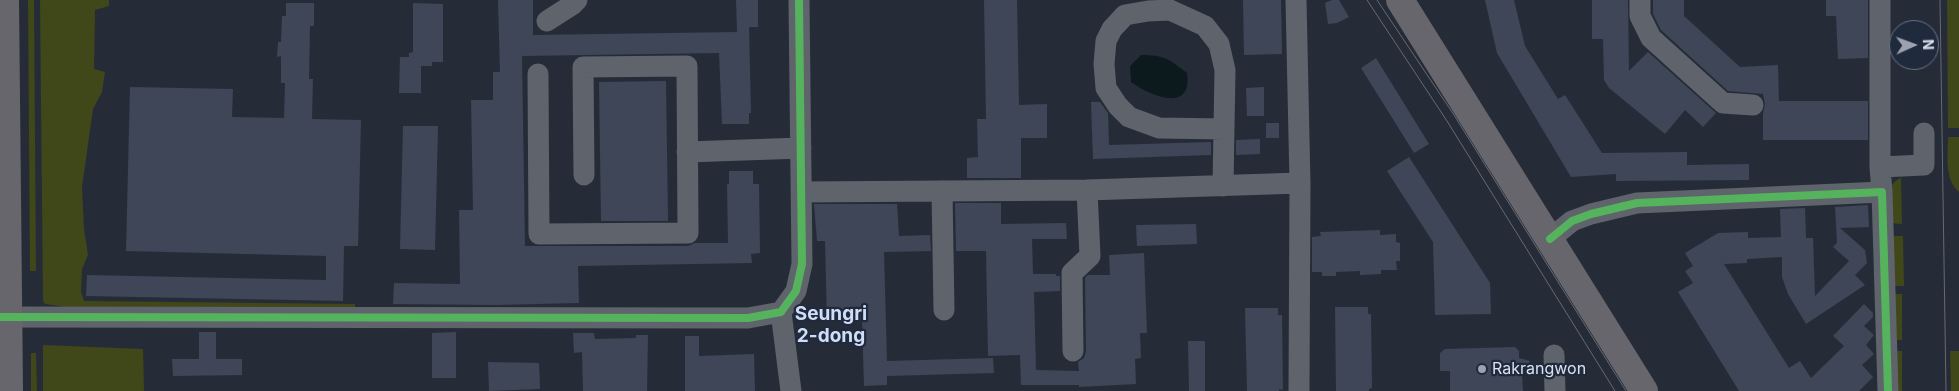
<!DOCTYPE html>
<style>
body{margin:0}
#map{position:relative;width:1959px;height:391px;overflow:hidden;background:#262c37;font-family:Inter,sans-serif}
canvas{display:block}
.north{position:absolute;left:1889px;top:20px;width:50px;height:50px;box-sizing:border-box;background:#202a3d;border:1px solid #6b7484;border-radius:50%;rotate:88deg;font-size:14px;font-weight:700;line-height:20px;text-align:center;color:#dbe2ef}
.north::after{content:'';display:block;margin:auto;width:18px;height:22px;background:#9ca2af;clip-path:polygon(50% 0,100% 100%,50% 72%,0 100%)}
</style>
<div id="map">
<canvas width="1959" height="391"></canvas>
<div class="north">N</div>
</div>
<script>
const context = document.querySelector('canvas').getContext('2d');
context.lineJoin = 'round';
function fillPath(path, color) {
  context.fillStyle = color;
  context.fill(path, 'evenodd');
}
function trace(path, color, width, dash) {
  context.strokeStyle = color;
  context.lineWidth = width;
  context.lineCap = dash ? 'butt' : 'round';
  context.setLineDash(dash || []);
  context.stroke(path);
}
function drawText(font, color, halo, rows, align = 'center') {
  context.font = font + ' Inter,sans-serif';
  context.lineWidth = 4.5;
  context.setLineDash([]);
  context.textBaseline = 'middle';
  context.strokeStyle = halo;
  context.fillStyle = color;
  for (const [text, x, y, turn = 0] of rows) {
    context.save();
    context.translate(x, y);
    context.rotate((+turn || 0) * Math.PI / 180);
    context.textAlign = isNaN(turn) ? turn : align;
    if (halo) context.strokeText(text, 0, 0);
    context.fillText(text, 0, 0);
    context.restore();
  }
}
fillPath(new Path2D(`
 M28 0H34L36 271H30Z
 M40 0H109V6L95 10 94 69 105 72 102 92 93 109 82 187 84 229 88 255 82 269 81 292 84 301 355 304V312L81 309 45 304 43 301Z
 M1947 0H1959V128H1948Z
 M1948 137H1959V192C1944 179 1948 156 1948 137Z
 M1901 178 1902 224 1888 223C1888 208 1883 185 1901 178Z
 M1889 236H1903L1904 286H1889Z
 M1889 294H1902V340H1889Z
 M43 345 143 349 144 391H43Z
 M1890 351H1902V391H1890Z
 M1950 351H1959V391H1951Z
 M31 353H36L37 391H31Z`), '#404718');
fillPath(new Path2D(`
 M1141 55C1164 55 1169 59 1187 73 1193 114 1150 96 1131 82L1130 66Z`), '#0c1a1e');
fillPath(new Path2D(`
 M498 0H533V35L737 32 736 0H758V27H749L751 113H749V124H722L719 53 522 56 525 246H688L695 243H728L727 184H729V171H753V184H759L760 253 751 254 752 263 578 266 579 303 496 305 393 304 394 283 460 284 459 210H473L471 100H493V72H500Z
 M984 0H1017L1019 105 1047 104V138H1021V178H967V158L978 157 977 119H986Z
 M1243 0H1281L1282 54 1244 55Z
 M1332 0H1339L1349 17 1337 23 1328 24 1325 3Z
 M1485 0H1514L1525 46 1558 99 1565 95 1602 153 1687 152V165L1749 164V180L1616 181V174L1571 177 1497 53Z
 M1592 0H1628L1629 71 1648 52 1716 113 1703 127 1685 110 1665 134 1609 88 1604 80 1603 39H1592Z
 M1653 0H1684V16L1740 67 1778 65 1779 101H1868V140H1763V113L1765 105 1763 94 1728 91 1661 30 1653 14Z
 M1826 0H1868V58L1838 59 1836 16H1826Z
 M286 3H314V26H310L309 79H313L312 119 361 120 358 246H344L343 301 86 296 87 275 326 280V256L126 251 130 87 233 89 232 117 284 118 285 83H281V56L277 57 278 42H281L282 16H286Z
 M413 3 443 4V62H432V66H421V93H399L400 57H409V53L413 52Z
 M1376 58 1429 144 1414 153 1361 68Z
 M666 81 668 221H601L599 82Z
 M1264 87V116H1247L1246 88Z
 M1091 102H1100L1108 113 1109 145 1211 142V155L1093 159Z
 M1266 123H1279V138H1266Z
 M403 126H438L435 250 400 249Z
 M1260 139V154L1236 155V140Z
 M1409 157 1490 283 1491 314 1435 315 1433 242 1387 171Z
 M955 203H1001V224L1066 223 1067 239H1032L1033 274H1056V276H1060V291L1034 292 1036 370 1079 371 1078 362 1084 358 1086 351 1085 278 1088 275H1110L1109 255 1144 253 1147 333H1140L1141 358 1135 359 1136 384 1079 387V385H1021L1020 355 988 356 986 251H956Z
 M814 204H897L899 236 930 235 931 251 884 252 887 361 993 358 994 373 887 376V385L864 386 862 320 827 321 825 241H817Z
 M1868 205 1869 227 1840 228 1865 250 1867 263 1855 275 1865 285 1806 324 1788 294 1782 277V257L1747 259V263L1724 264 1789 368 1800 361 1811 378 1844 346 1833 336 1864 304 1873 313V317L1864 326 1874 335 1866 345 1874 354 1862 365 1873 377 1859 391H1739L1678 292 1693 283 1685 271 1693 266 1685 253 1718 233 1748 232V238L1781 237 1780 209 1805 208 1806 238H1813L1815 296 1849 261 1833 247 1837 243 1835 207Z
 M1196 224 1197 244 1137 246 1136 225Z
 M1380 230V235L1396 234V242L1400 243V261H1396L1397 270H1381V274L1360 275V271L1336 272V276H1322V272H1312V237L1321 236 1320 232Z
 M1335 307H1368V314H1371L1372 388 1369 389V391H1336Z
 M1245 308H1278V315H1282L1283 390 1279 389V391H1247Z
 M199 332H216V359H242V375L173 376 172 359H199Z
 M456 332V378H432V333Z
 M573 333H594L595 339 636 338V335H648L647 391H583L582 352 574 353Z
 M685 336H699V356L754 354 755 391H685Z
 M1188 341H1205V391H1189Z
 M1515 347 1519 351V358L1530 361 1522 373 1523 391H1450V371H1440V353L1445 349Z
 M488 362 539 363 540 389 489 391Z`), '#3e4658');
trace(new Path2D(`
 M1296 0 1300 183 1299 391
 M1640 0V16L1651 38 1723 103 1753 105
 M1880 0V167L1882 192
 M547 21 572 5 577 0
 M538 74 539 234 688 233 687 66 583 67 584 175
 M687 152 801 148
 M1880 167 1924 165V133
 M1223 186 1225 70 1219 44 1205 26 1170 10 1148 11 1125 15 1112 29 1106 41 1104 64 1106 88 1118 106 1129 117 1159 128 1224 129
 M942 191 944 310
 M802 192 1087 190 1300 183
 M1550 239 1572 221 1591 214 1637 203 1882 192 1888 391
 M781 312 791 391
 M0 317 748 318 781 312 796 291 802 264 799 0
 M1073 351 1072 273 1090 256 1087 190
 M1554 355 1555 391`), '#5e636c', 21);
trace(new Path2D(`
 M5 0 9 391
 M1400 0 1644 391`), '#67666d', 28);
trace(new Path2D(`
 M1367 0 1447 121 1615 391
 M1377 0 1454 115 1626 391
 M1940 0 1946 391`), '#666a72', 1);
trace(new Path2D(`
 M1550 239 1572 221 1591 214 1637 203 1882 192 1888 391
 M0 317 748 318 781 312 796 291 802 264 799 0`), '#56b35d', 8);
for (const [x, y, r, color] of [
 [1482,369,5,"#9ca2af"]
]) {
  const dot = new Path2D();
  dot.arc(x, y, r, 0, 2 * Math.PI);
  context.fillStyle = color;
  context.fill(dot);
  trace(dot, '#202a3d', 2);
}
drawText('16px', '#dbe2ef', '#202a3d', [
 ["Rakrangwon",1492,369]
], 'left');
drawText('bold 19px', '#d0ddf6', '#202a3d', [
 ["Seungri",831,314],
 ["2-dong",831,336]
]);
</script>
